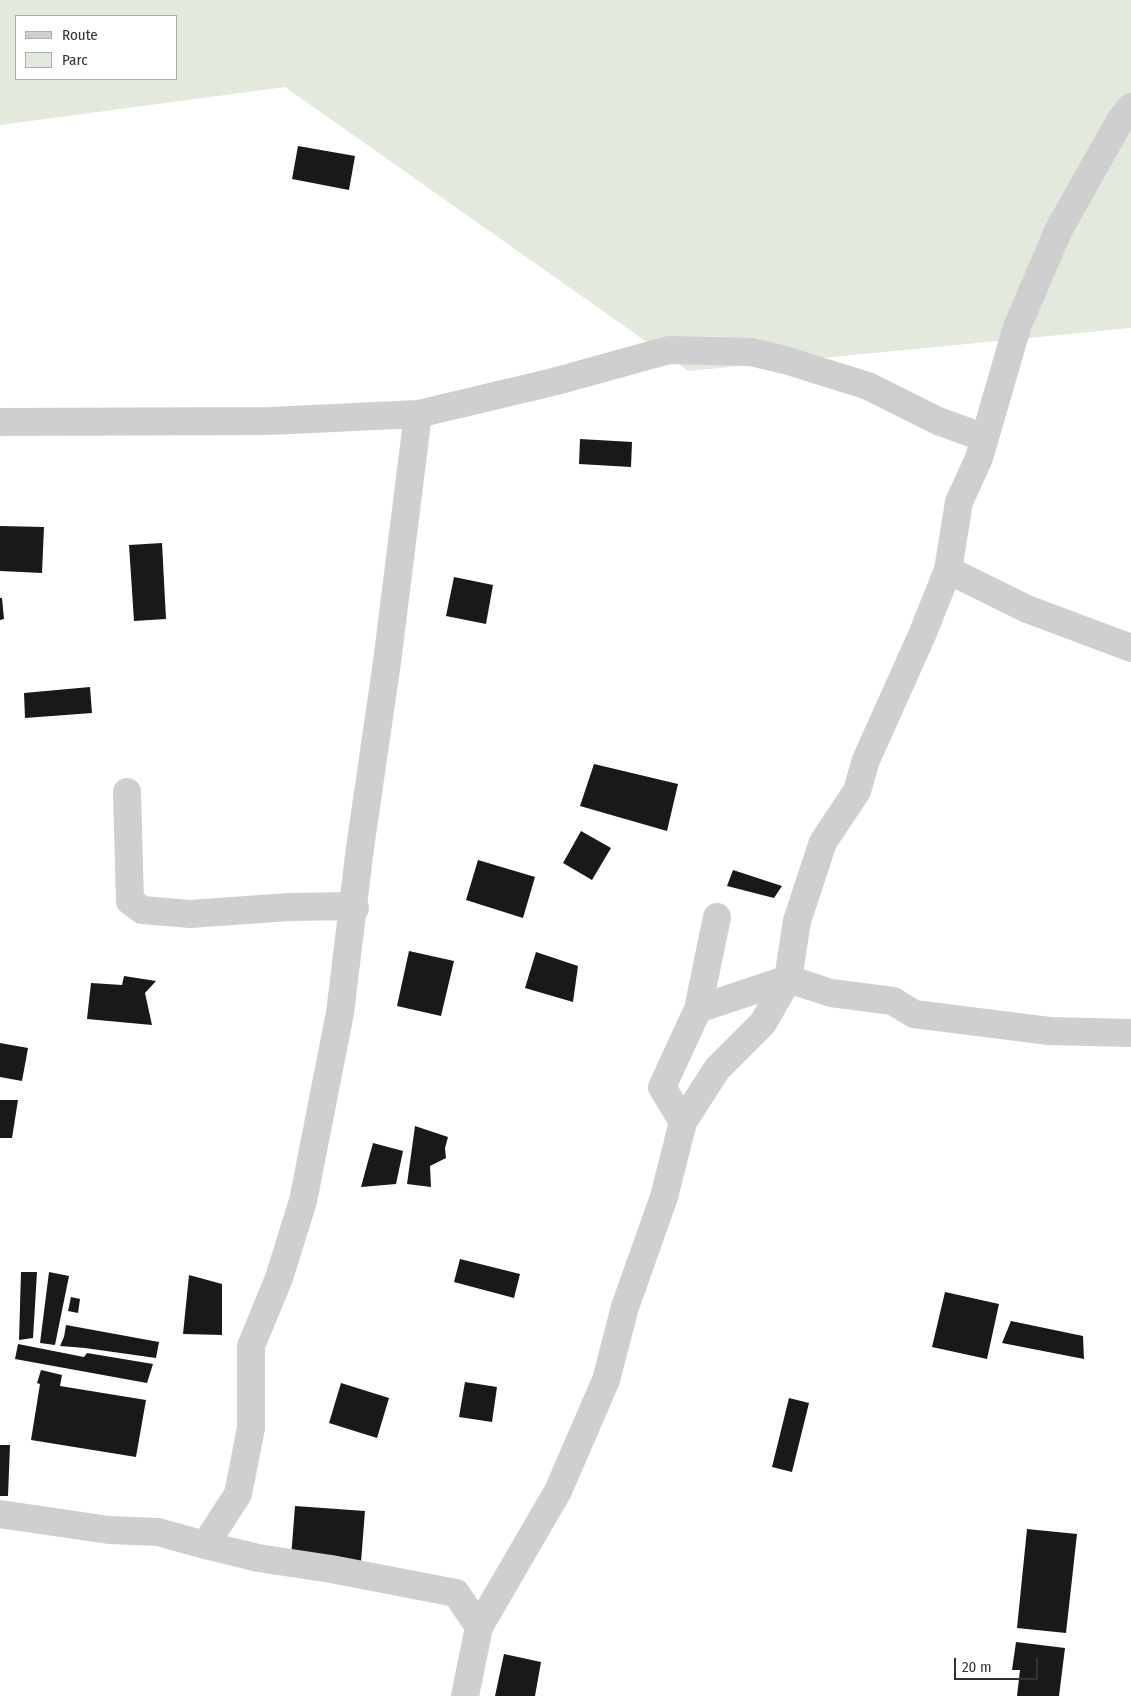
<!DOCTYPE html>
<style>
body{margin:0}
#map{position:relative;width:1131px;height:1696px;overflow:hidden;background:#fff;font-family:"Fira Sans Condensed",sans-serif}
canvas{display:block}
.legend{position:absolute;left:15px;top:15px;width:162px;height:65px;box-sizing:border-box;background:#fff;border:1px solid #adadad;margin:0;padding:6px 9px;list-style:none;font-size:15px;color:#323232}
.legend li{display:flex;align-items:center;gap:10px;height:25px}
.legend b{width:25px;border:1px solid #adadad}
.scale{position:absolute;left:954px;top:1658px;width:84px;height:22px;box-sizing:border-box;border:2px solid #323232;border-top:0;padding-left:6px;font-size:15px;line-height:18px;white-space:nowrap;color:#323232;-webkit-text-stroke:4px #fff;paint-order:stroke}
</style>
<div id="map">
<canvas width="1131" height="1696"></canvas>
<ul class="legend">
<li><b style="height:6px;background:#cfcfcf"></b>Route</li>
<li><b style="height:14px;background:#e3e9dc"></b>Parc</li>
</ul>
<div class="scale">20 m</div>
</div>
<script>
const context = document.querySelector('canvas').getContext('2d');
context.lineJoin = 'round';
function fillPath(path, color) {
  context.fillStyle = color;
  context.fill(path, 'evenodd');
}
function trace(path, color, width, dash) {
  context.strokeStyle = color;
  context.lineWidth = width;
  context.lineCap = dash ? 'butt' : 'round';
  context.setLineDash(dash || []);
  context.stroke(path);
}
fillPath(new Path2D(`
 M0 0H1131V328L688 371 285 87 0 125ZM16 16H176V79H16Z`), '#e3e9dc');
fillPath(new Path2D(`
 M298 146 355 156 349 190 292 179Z
 M580 439 632 442 631 467 579 464Z
 M0 526 44 527 42 573 0 571Z
 M162 543 166 619 134 621 129 545Z
 M454 577 493 585 486 624 446 616Z
 M0 598H2L4 619 0 620Z
 M90 687 92 713 25 718 24 693Z
 M594 764 678 784 667 831 580 806Z
 M581 831 611 848 592 880 563 863Z
 M478 860 535 877 523 918 466 900Z
 M733 870 782 886 774 898 727 886Z
 M409 951 454 961 441 1016 397 1006Z
 M536 952 578 966 573 1002 525 988Z
 M124 976 156 981 145 993 152 1025 87 1019 91 983 122 985Z
 M0 1043 28 1048 22 1081 0 1077Z
 M0 1100H18L12 1138H0Z
 M415 1126 448 1137 445 1148 446 1158 430 1166 431 1187 407 1184Z
 M373 1143 403 1151 396 1184 361 1187Z
 M460 1259 520 1274 514 1298 454 1282Z
 M21 1272H37L33 1338 19 1340Z
 M49 1272 69 1276 55 1345 40 1343Z
 M189 1275 222 1284V1335L183 1334Z
 M945 1292 999 1304 987 1359 932 1347Z
 M71 1297 80 1299 78 1313 68 1311Z
 M1011 1321 1083 1336 1084 1359 1002 1343Z
 M66 1325 159 1342 156 1358 85 1348 60 1346 64 1337Z
 M18 1344 84 1357 87 1353 153 1364 147 1383 15 1359Z
 M41 1370 62 1375 60 1386 146 1400 136 1457 31 1440 40 1384 37 1383Z
 M465 1382 497 1387 492 1422 459 1417Z
 M341 1383 389 1398 377 1438 329 1423Z
 M789 1398 809 1403 792 1472 772 1467Z
 M0 1445H10L8 1496H0Z
 M295 1506 365 1511 361 1562 291 1558Z
 M1027 1529 1077 1534 1066 1633 1017 1628Z
 M1016 1642 1065 1648 1059 1696H1017L1020 1670H1012Z
 M504 1654 541 1662 535 1696H495Z`), '#191919');
trace(new Path2D(`
 M418 414 387 662 360 848 340 1013 303 1201 279 1278 251 1346V1428L238 1494 205 1545 258 1558 331 1569 456 1593 479 1627
 M0 422 270 421 418 414 553 382 669 350 751 352 785 360 868 386 938 421 985 438
 M948 570 1027 609 1131 648
 M127 792 130 901 142 910 190 914 289 907 353 906 355 908
 M698 1009 788 979 831 993 893 1001 914 1014 1049 1031 1131 1033
 M683 1122 662 1087 698 1009 717 917
 M0 1514 109 1530 158 1532 205 1545
 M465 1696 479 1627 558 1491 606 1380 625 1307 664 1197 683 1122 717 1069 763 1023 788 979 797 921 823 842 857 791 866 760 922 635 948 570 959 502 979 458 1017 327 1059 229 1120 121 1131 107`), '#cfcfcf', 28);
</script>
